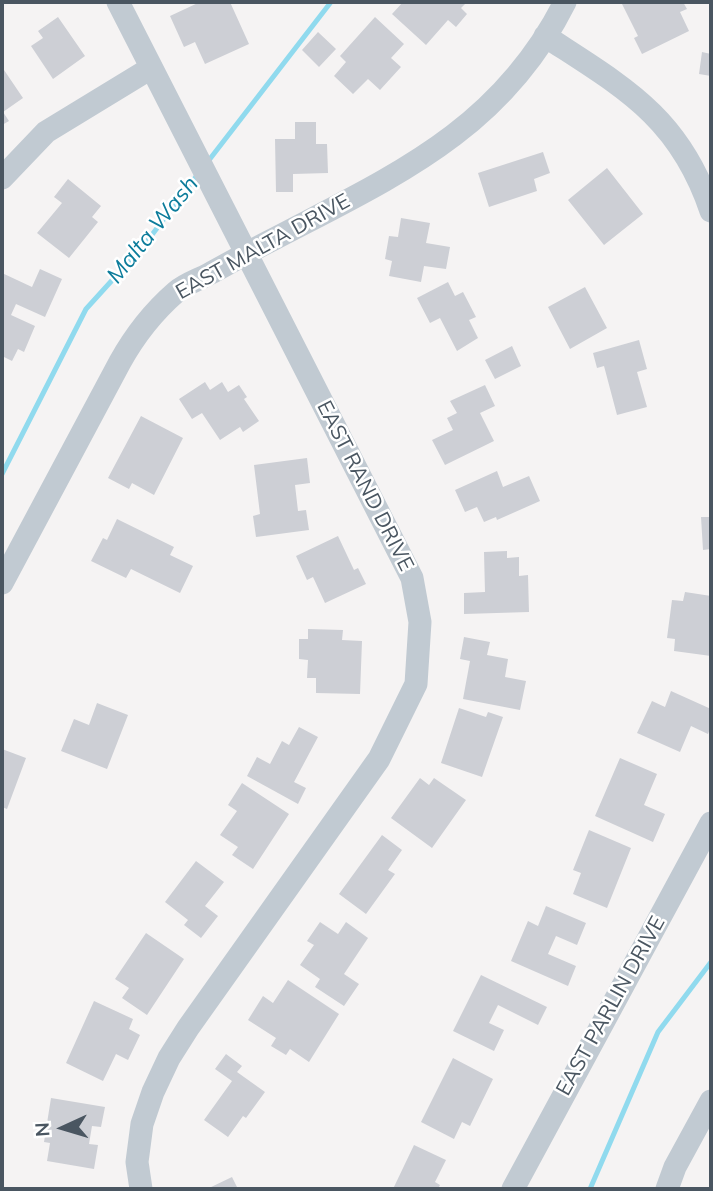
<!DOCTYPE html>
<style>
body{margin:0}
#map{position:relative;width:713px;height:1191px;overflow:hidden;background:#f5f3f3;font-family:Mulish,sans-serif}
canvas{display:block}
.frame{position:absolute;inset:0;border:4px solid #4a5661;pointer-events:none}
.north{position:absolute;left:28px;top:1093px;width:70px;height:70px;-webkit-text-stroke:5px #fff;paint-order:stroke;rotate:266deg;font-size:19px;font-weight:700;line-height:28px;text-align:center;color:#4a5661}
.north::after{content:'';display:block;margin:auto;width:24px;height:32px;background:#4a5661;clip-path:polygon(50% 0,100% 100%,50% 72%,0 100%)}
</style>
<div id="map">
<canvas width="713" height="1191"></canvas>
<div class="frame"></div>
<div class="north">N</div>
</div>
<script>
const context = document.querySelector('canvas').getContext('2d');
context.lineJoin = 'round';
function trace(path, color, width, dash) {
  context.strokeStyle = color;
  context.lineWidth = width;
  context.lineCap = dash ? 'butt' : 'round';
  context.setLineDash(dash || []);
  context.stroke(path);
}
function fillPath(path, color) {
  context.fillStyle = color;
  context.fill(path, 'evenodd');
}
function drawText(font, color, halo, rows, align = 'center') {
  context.font = font + ' Mulish,sans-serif';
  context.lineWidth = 5;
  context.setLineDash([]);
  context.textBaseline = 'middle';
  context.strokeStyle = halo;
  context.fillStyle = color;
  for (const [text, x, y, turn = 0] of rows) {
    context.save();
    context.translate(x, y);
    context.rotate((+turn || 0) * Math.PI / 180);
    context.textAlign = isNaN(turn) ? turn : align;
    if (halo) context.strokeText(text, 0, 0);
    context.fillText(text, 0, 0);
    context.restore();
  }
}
trace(new Path2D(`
 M206 164 331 2
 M2 474 86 309 145 244 198 174
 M590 1189 658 1032 711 962`), '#90daee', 5);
fillPath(new Path2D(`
 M200 2H230L249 44 205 64 195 42 184 47 170 16Z
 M403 2H467L461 8 467 14 456 27 448 20 426 45 392 14Z
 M621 2H683L687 9 680 12 689 31 642 54 634 38 638 36Z
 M58 17 85 56 53 79 31 46 43 38 38 31Z
 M375 17 404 44 391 58 401 67 380 90 368 79 353 94 334 76 346 62 340 56Z
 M318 32 336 49 319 67 302 50Z
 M702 52 711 54V76L699 74Z
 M2 67 23 98 3 112 9 121 2 125Z
 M295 122H316V144H327L328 173 293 174V192H276L275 139H295Z
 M543 152 550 173 534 179 537 191 489 207 478 173Z
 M607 168 643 214 604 245 568 200Z
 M68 179 101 206 92 217 98 222 69 258 37 233 62 203 54 197Z
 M401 218 430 223 426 243 450 247 446 269 424 266 421 282 389 276 392 261 385 259 389 236 398 237Z
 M40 269 62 279 45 317 16 304 11 315 35 326 24 352 18 349 12 361 2 356V273L32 287Z
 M448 282 455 296 463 292 476 317 469 320 478 338 457 351 440 318 430 323 417 298Z
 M585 287 607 328 570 349 548 307Z
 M639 340 647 369 637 372 647 407 617 415 604 366 597 368 593 353Z
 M512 346 521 366 495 379 485 360Z
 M205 382 210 390 222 382 228 392 239 385 247 397 244 399 259 421 243 432 240 427 220 440 202 413 192 419 179 399Z
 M485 385 495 406 480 413 494 441 445 465 432 440 453 430 447 418 457 413 450 401Z
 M141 416 183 438 154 495 132 483 129 489 108 478Z
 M307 458 310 483 295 485 298 511 306 510 309 530 256 537 253 516 260 514 254 465Z
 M497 471 503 487 529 476 540 501 497 520 496 517 484 522 477 507 465 512 455 490Z
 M701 517H711V549L703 550Z
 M117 519 174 547 170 555 193 566 180 593 131 569 126 578 91 561 103 538 107 540Z
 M338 536 354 570 358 568 366 584 325 603 313 577 307 580 296 556Z
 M507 551V558L519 557V576L528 575 529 612 464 614V593L485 592 484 552Z
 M685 592 711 596V656L674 651 675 639 667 638 672 600 683 601Z
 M308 629 343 630 342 640 362 641 360 694 316 693V678H307L308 660 299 659V639H308Z
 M464 637 490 642 487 655 508 659 505 677 526 681 520 710 463 699 470 661 460 659Z
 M671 691 711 709V726L708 734 691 726 680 752 637 733 652 701 665 707Z
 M97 703 128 715 107 769 61 751 74 719 89 725Z
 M459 708 486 717 488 712 503 717 482 777 441 763Z
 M299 727 318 737 294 782 306 788 298 804 247 776 257 757 270 764 282 741 289 745Z
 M2 749 26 758 7 809 2 807Z
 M620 758 657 774 644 805 665 814 653 842 595 816Z
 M420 778 429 785 434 778 466 800 432 848 391 818Z
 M242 783 289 814 253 869 232 855 238 847 220 835 237 811 228 805Z
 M589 830 631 848 607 908 573 894 581 873 573 870Z
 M382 835 402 850 388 870 395 874 366 914 339 894Z
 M196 861 224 882 205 906 218 916 201 938 184 925 188 920 165 902Z
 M546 906 586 923 577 945 556 936 548 954 576 966 568 986 511 961 528 921 538 926Z
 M320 922 338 934 346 922 368 938 344 974 359 984 344 1006 315 987 320 979 300 965 314 945 307 941Z
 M146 933 184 959 147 1015 122 998 129 988 115 979Z
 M481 975 547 1007 538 1025 498 1005 489 1023 504 1030 494 1051 453 1031Z
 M288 980 339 1014 309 1062 290 1049 286 1055 271 1046 276 1038 248 1020 263 996 273 1003Z
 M94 1001 133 1019 129 1029 140 1035 128 1060 116 1054 103 1081 66 1063Z
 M226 1054 242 1066 237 1072 265 1092 246 1118 243 1116 228 1137 204 1120 232 1081 215 1069Z
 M453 1058 493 1079 470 1126 462 1122 454 1139 421 1122Z
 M51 1098 105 1107 101 1127 92 1126 89 1144 98 1145 94 1169 47 1161 50 1143 44 1142Z
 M414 1145 446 1160 435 1182 440 1185 438 1189H393Z
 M232 1177 238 1189H207Z`), '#cdcfd5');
trace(new Path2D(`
 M118 2 412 578 420 622 416 684 379 759 188 1028 169 1058 153 1092 142 1124 137 1162 141 1189
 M545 36C623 87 679 116 711 211
 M2 178 46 132 151 68
 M2 583 120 362C135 335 153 312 176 292 185 284 198 280 209 274 231 262 252 250 274 239 394 176 501 130 565 2
 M513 1189 711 823
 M667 1189 675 1167 711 1101`), '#c1cad2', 23);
drawText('21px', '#4a5661', '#fff', [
 ["EAST MALTA DRIVE",263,247,-29],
 ["EAST RAND DRIVE",365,486,63],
 ["EAST PARLIN DRIVE",611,1006,-61]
]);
drawText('italic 23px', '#0c7c9b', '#fff', [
 ["Malta Wash",153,230,-51]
]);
</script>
